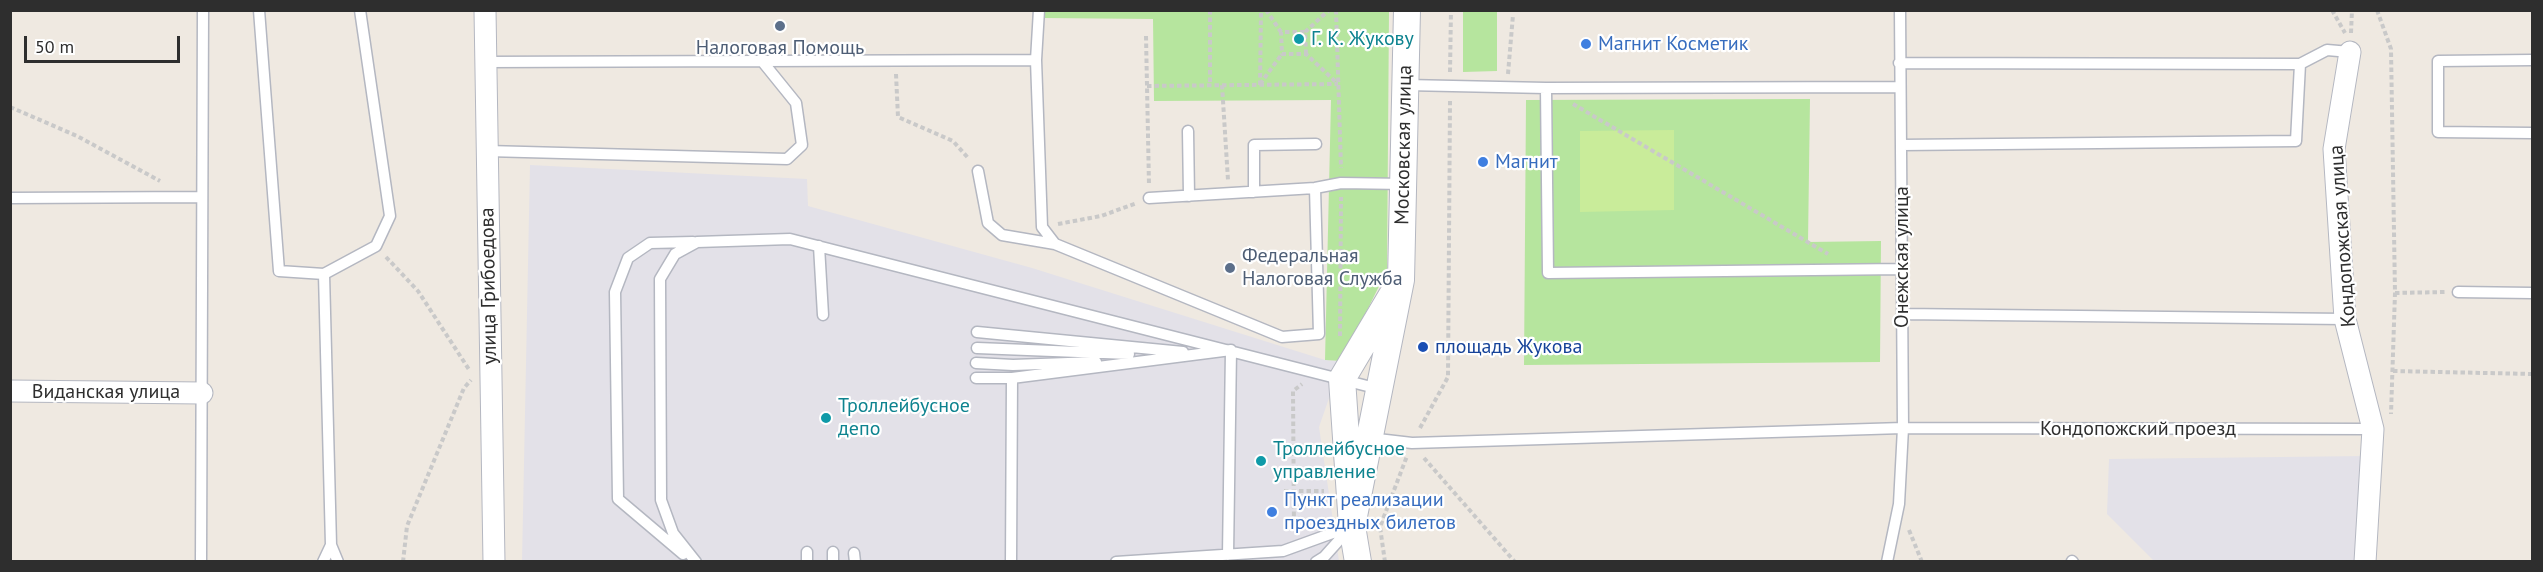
<!DOCTYPE html>
<meta charset="utf-8">
<style>
body{margin:0}
#map{position:relative;width:2543px;height:572px;overflow:hidden;background:#efe9e1;font-family:"PT Sans",sans-serif}
canvas{display:block}
.frame{position:absolute;inset:0;border:12px solid #2e2e2e;pointer-events:none}
.scale{position:absolute;left:24px;top:36px;width:156px;height:27px;box-sizing:border-box;border:3px solid #2e2e2e;border-top:0;padding-left:8px;font-size:18px;line-height:21px;white-space:nowrap;color:#2e2e2e;-webkit-text-stroke:4px #fff;paint-order:stroke}
</style>
<div id="map">
<canvas width="2543" height="572"></canvas>
<div class="frame"></div>
<div class="scale">50 m</div>
</div>
<script>
const context = document.querySelector('canvas').getContext('2d');
context.lineJoin = 'round';
function fillPath(path, color) {
  context.fillStyle = color;
  context.fill(path, 'evenodd');
}
function trace(path, color, width, dash) {
  context.strokeStyle = color;
  context.lineWidth = width;
  context.lineCap = dash ? 'butt' : 'round';
  context.setLineDash(dash || []);
  context.stroke(path);
}
function drawText(font, color, halo, rows, align = 'center') {
  context.font = font + ' "PT Sans",sans-serif';
  context.lineWidth = 4.5;
  context.setLineDash([]);
  context.textBaseline = 'middle';
  context.strokeStyle = halo;
  context.fillStyle = color;
  for (const [text, x, y, turn = 0] of rows) {
    context.save();
    context.translate(x, y);
    context.rotate((+turn || 0) * Math.PI / 180);
    context.textAlign = isNaN(turn) ? turn : align;
    if (halo) context.strokeText(text, 0, 0);
    context.fillText(text, 0, 0);
    context.restore();
  }
}
fillPath(new Path2D(`
 M530 165 807 179 808 206 1032 268 1325 360 1342 361 1319 427 1339 561 522 562Z
 M2367 456 2359 561H2154L2107 514 2109 459Z`), '#e3e1e8');
fillPath(new Path2D(`
 M1044 11H1389L1387 270 1342 361 1325 360 1331 100 1154 101 1153 19 1044 18Z
 M1463 11H1497V71L1463 72Z
 M1810 99 1808 242 1881 241 1880 362 1524 365 1526 100Z`), '#b6e59e');
fillPath(new Path2D(`
 M1674 130V210L1580 212V131Z`), '#c9ec9a');
const service = new Path2D(`
 M259 10 279 271 324 274 331 545 338 562
 M1039 10 1036 60 1042 227 1055 244 1282 337 1319 334 1315 188
 M2532 60 2438 61V132L2532 133
 M486 62 1036 60
 M1899 63 2300 64 2327 50 2350 52
 M1406 85 1546 88 1900 87
 M1546 88 1548 273 1901 269
 M1188 131 1189 196
 M1901 145 2296 141 2300 64
 M487 151 787 159 802 145 796 103 762 61
 M978 171 988 223 1002 235 1055 244
 M1254 192V145L1316 144
 M10 198 202 197
 M1149 198 1315 188 1341 183 1404 184
 M819 246 823 315
 M324 274 376 246 390 216 360 10
 M2458 292 2532 293
 M1902 314 2345 319
 M977 332 1183 352
 M977 348 1129 354
 M976 363 1013 365 1096 362
 M976 378H1012L1231 350 1228 555
 M1369 438 1412 443 1903 428 2373 429
 M833 552V562
 M854 553 855 562
 M683 554 618 499 615 292 628 258 650 243 693 242
 M2072 561 2073 562
 M201 562 203 10
 M323 562 331 545
 M696 562 673 533 661 500 660 279 675 254 697 242 790 239 1379 389
 M807 562V552
 M1011 562 1012 378
 M1116 562 1283 551 1352 526
 M1316 562 1324 557 1350 528
 M1887 562 1899 504 1903 428 1900 10`);
const minor = new Path2D(`
 M485 10 494 562
 M2350 52 2334 149 2345 319 2373 429 2365 562
 M10 391 202 393`);
const tertiary = new Path2D(`
 M1352 526 1401 280 1407 10
 M1358 562 1352 526 1342 379 1392 295`);
trace(service, '#b4b7c1', 13);
trace(minor, '#b4b7c1', 23);
trace(tertiary, '#b4b7c1', 28);
trace(new Path2D(`
 M1210 10V85
 M1266 10 1281 32
 M1336 10 1341 168
 M2332 10 2345 33
 M2377 10 2391 49 2395 293 2391 414
 M1305 32 1329 10
 M2351 33 2352 10
 M1146 36 1149 185
 M1306 54 1305 32H1281L1282 54H1306L1337 83
 M1450 72 1451 10
 M896 74 898 117 953 141 969 159
 M1508 74 1513 15
 M1260 84 1282 54
 M1222 85 1228 180
 M1260 85 1261 10
 M1147 86 1338 84
 M1573 104 1828 254
 M10 107 77 136 160 181
 M1058 224 1101 216 1137 203
 M386 257 418 291 470 371
 M2395 293 2446 292
 M1340 336 1341 197
 M2393 371 2532 374
 M1420 428 1448 377 1450 101
 M1424 458 1515 562
 M1284 491H1324
 M1909 530 1922 562
 M1294 531 1293 391 1302 384
 M403 562 407 526 464 388 471 380
 M1385 562 1380 527 1407 456`), '#c9c9c9', 4, [4.5, 3]);
trace(service, '#fff', 10);
trace(minor, '#fff', 21);
trace(tertiary, '#fff', 26);
for (const [x, y, r, color] of [
 [780,26,6,"#5c6f8a"],
 [1299,39,6,"#0f9aa8"],
 [1586,44,6,"#3f7fe0"],
 [1483,162,6,"#3f7fe0"],
 [1230,268,6,"#5c6f8a"],
 [1423,347,6,"#1a4fb4"],
 [826,418,6,"#0f9aa8"],
 [1261,461,6,"#0f9aa8"],
 [1272,512,6,"#3f7fe0"]
]) {
  const dot = new Path2D();
  dot.arc(x, y, r, 0, 2 * Math.PI);
  context.fillStyle = color;
  context.fill(dot);
  trace(dot, '#fff', 2);
}
drawText('20px', '#0d838f', '#fff', [
 ["Г. К. Жукову",1311,39],
 ["Троллейбусное",838,406],
 ["депо",838,429],
 ["Троллейбусное",1273,449],
 ["управление",1273,472]
], 'left');
drawText('20px', '#366cbe', '#fff', [
 ["Магнит Косметик",1598,44],
 ["Магнит",1495,162],
 ["Пункт реализации",1284,500],
 ["проездных билетов",1284,523]
], 'left');
drawText('20px', '#4e5e75', '#fff', [
 ["Налоговая Помощь",780,48],
 ["Федеральная",1242,256,"left"],
 ["Налоговая Служба",1242,279,"left"]
]);
drawText('20px', '#2e2e2e', '#fff', [
 ["Московская улица",1404,145,-89],
 ["Кондопожская улица",2343,236,-94],
 ["Онежская улица",1902,257,-90],
 ["улица Грибоедова",489,286,-91],
 ["Виданская улица",106,392],
 ["Кондопожский проезд",2138,429]
]);
drawText('20px', '#164399', '#fff', [
 ["площадь Жукова",1435,347]
], 'left');
</script>
